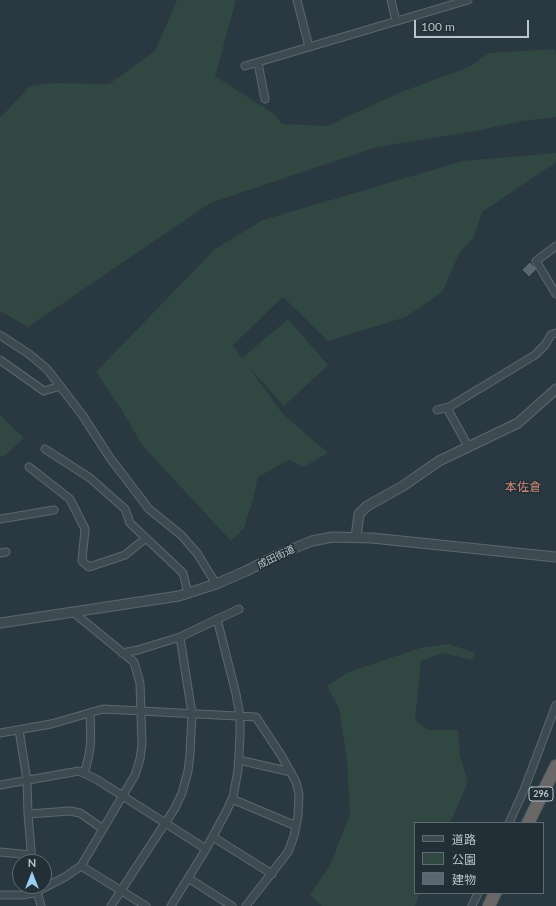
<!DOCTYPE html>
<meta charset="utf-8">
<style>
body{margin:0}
#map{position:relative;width:556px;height:906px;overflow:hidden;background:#2a3941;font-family:Lato,"Noto Sans JP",sans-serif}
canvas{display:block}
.legend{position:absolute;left:414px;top:822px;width:130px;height:72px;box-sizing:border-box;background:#232f36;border:1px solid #606b72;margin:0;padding:5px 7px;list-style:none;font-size:12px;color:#bbc4cb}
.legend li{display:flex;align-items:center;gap:8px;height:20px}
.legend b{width:20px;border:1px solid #606b72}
.north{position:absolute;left:12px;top:854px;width:40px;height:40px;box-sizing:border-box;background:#232f36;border:1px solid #606b72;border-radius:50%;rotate:0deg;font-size:11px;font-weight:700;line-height:16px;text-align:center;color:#bbc4cb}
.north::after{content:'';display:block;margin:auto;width:14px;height:18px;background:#9dceee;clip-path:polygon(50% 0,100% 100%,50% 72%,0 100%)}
.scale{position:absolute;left:414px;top:20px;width:115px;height:18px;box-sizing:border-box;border:2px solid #bbc4cb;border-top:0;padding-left:5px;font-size:12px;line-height:14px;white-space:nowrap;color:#bbc4cb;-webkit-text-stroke:3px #232f36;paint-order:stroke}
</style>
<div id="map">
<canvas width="556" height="906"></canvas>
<ul class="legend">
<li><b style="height:5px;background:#3e4a51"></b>道路</li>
<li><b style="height:11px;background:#304742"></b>公園</li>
<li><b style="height:11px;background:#596870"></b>建物</li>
</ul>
<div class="north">N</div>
<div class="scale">100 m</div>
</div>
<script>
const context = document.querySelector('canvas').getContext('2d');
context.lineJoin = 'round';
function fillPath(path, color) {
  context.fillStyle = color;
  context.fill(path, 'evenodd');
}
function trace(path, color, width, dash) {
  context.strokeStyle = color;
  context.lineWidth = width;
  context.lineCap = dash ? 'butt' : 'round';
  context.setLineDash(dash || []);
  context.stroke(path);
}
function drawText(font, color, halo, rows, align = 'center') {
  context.font = font + ' Lato,"Noto Sans JP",sans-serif';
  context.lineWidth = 3;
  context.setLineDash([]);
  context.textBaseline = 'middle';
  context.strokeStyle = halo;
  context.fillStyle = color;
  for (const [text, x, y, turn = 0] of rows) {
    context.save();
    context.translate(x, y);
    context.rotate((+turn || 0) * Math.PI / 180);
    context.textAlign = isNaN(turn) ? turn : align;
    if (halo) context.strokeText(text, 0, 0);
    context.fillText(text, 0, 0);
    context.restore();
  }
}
fillPath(new Path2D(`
 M177 0H236L215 76 274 114 282 124 327 126 401 92 469 67 489 53 553 49 556 53V117L522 121 476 131 377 147 210 203 28 327 0 311V118L30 86 55 83 109 84 155 51Z
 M556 153V162L482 212 474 237 460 252 442 292 406 317 328 341 283 297 233 345 242 358 288 319 328 365 284 406 248 366 282 413 328 453 304 467 289 460 258 477 253 500 244 528 231 541 142 445 120 407 96 372 215 249 263 220 463 161Z
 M0 415 24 438 4 456H0Z
 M449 644 475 653 472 660 443 653 421 661 415 720 428 730H458L460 756 468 782 450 823H415V893H420L415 906H322L310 895 331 863 350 814 347 760 339 708 327 686 349 672 420 648Z`), '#304742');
const building = new Path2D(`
 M530 262 537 269 529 277 522 270Z`);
fillPath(building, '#596870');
trace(building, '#253138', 1);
const minor = new Path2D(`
 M297 0 309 47
 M391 0 396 21
 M258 63 265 99
 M245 66 468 0
 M556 246 536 261 556 294
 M0 335 29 354 47 369 83 416 110 458 149 509 181 535 197 553 216 584
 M0 360 44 391 60 386
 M447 408 468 446
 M437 410 449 407 535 355 545 345 551 335 556 333
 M45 449 90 478 125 509 130 523 183 573 188 593
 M29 467 70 499 85 529 82 561 89 567 125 555 146 538
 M0 519 54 510
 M0 553 6 552
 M122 653 138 650 180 637 239 609
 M19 730 27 780 28 814 32 862
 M0 733 51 724 103 709 256 717 281 755 296 782 299 795 298 816 294 836 288 852 246 906
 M239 760 291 772
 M84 773C92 750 91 737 90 713
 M0 785 79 771 96 779 206 849
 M232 799 296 826
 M28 814 70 811 80 813 103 829
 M509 823 524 790 556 705
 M213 837 272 874
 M0 852 31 855
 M81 866 146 906
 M188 878 232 906
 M37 891 41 906
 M0 895H23L34 893 65 877 81 866 135 775 140 759 142 744 140 683 134 662 73 612
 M111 906 175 808 182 793 188 771 190 754 192 714 180 637
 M171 906 206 849 226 812 233 797 238 770 240 736V716L236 694 217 619
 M472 906 478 893`);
const tertiary = new Path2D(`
 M356 537 359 514 367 506 403 486 439 461 518 423 556 389
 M0 623 179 596 216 584 246 571 282 553 312 541 332 537 372 538 556 557`);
const trunk = new Path2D(`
 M528 823 556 766
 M489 906 495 893`);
trace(minor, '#5c676e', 9);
trace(tertiary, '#5c676e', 11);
trace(trunk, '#49545b', 14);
trace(minor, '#3e4a51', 7);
trace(tertiary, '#3e4a51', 9);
trace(trunk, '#6a6866', 12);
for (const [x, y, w] of [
 [541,794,24]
]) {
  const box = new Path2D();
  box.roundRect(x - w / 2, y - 7, w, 14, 3);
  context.fillStyle = '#232f36';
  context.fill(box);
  trace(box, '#bbc4cb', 1);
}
drawText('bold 9px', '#bbc4cb', null, [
 ["296",541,794]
]);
drawText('10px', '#bbc4cb', '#232f36', [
 ["成田街道",276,557,-26]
]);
drawText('12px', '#cb8876', '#232f36', [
 ["本佐倉",523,487]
]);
</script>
